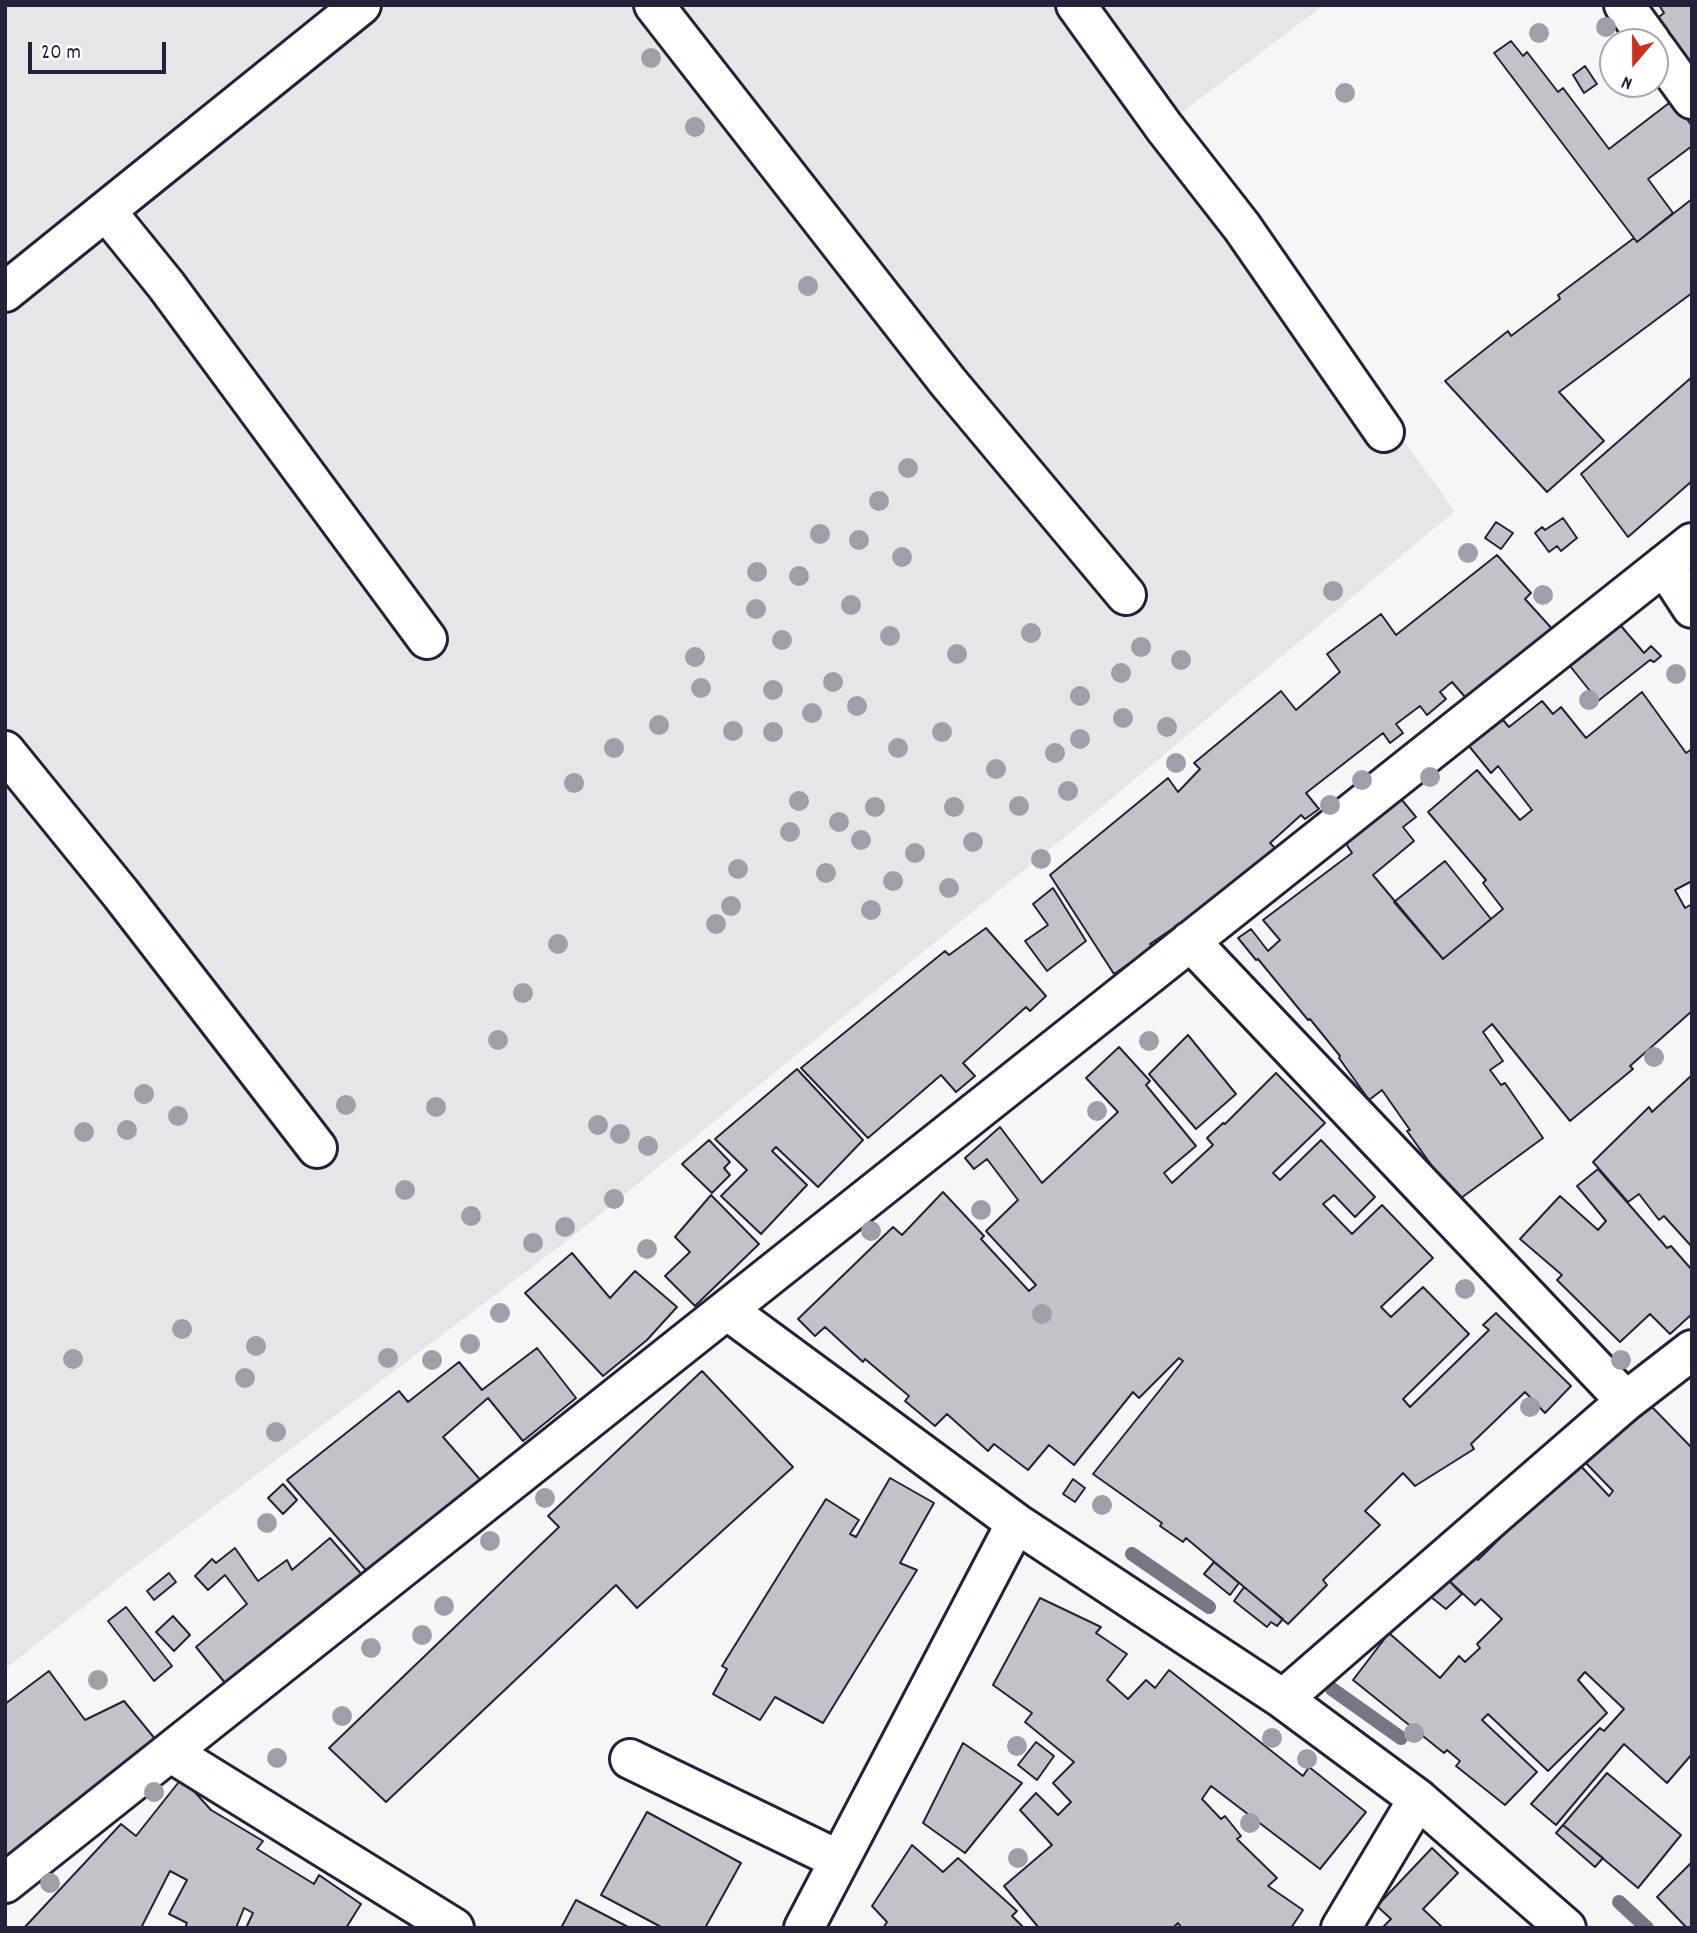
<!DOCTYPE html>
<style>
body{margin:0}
#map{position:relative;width:1697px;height:1933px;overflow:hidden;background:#f6f6f7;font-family:Dekko,sans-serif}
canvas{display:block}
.frame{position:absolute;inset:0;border:7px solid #22223b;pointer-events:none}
.north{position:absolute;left:1599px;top:28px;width:70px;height:70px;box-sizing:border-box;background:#fff;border:2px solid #a7a7b1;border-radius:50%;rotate:200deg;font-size:19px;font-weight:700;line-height:28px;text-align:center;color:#22223b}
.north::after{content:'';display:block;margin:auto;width:24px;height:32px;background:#c8321e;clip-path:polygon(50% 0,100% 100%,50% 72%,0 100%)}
.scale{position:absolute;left:28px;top:42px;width:138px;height:32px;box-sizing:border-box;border:4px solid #22223b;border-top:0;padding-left:9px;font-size:21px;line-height:24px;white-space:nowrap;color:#22223b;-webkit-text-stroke:5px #fff;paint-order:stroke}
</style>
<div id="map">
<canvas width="1697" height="1933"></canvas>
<div class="frame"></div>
<div class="north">N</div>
<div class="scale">20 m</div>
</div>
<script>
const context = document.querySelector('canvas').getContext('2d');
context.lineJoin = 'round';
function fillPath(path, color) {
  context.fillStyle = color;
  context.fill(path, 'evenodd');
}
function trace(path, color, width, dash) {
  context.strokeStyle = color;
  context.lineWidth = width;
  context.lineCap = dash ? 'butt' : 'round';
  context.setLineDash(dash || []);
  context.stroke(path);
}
fillPath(new Path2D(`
 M5 5H1324L1169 122 1455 511 1098 810 572 1237 126 1573 5 1669Z`), '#e6e6e9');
trace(new Path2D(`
 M1132 1554 1209 1607
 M1332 1689 1401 1738
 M1619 1902 1647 1928`), '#767685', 14);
const building = new Path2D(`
 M1659 5H1692V77L1655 20 1664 13Z
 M1511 41 1523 56 1527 52 1558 92 1563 88 1609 149 1673 100 1692 126V146L1648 179 1673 213 1637 242 1494 53Z
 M1585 66 1597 84 1584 93 1573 75Z
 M1692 199V293L1559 392 1604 441 1547 492 1445 381 1508 331 1511 336 1560 299 1558 295 1634 238 1637 242Z
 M1692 377V481L1628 537 1581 474Z
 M1563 518 1577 538 1561 551 1557 546 1549 552 1535 533 1542 527 1545 530Z
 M1496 522 1513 533 1501 549 1485 538Z
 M1497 555 1531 593 1525 599 1555 632 1472 705 1452 682 1440 692 1446 699 1427 715 1420 706 1396 724 1403 733 1390 743 1383 733 1306 793 1319 809 1305 819 1301 815 1270 843 1276 849 1242 882 1191 922 1188 918 1150 944 1153 947 1114 974 1050 875 1168 778 1178 792 1200 769 1194 763 1281 691 1296 710 1340 672 1327 654 1381 614 1396 635Z
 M1616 620 1644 653 1651 646 1661 656 1654 662 1650 660 1598 701 1558 651Z
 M1642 692 1686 753 1692 749V881L1675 890 1685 908 1692 904V1011L1630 1066 1633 1069 1570 1121 1492 1024 1483 1032 1503 1061 1490 1070 1501 1085 1505 1083 1543 1138 1457 1201 1407 1131 1410 1130 1382 1090 1369 1100 1339 1058 1340 1056 1310 1019 1308 1020 1258 959 1256 960 1238 938 1251 929 1268 951 1280 940 1263 920 1352 853 1343 839 1397 794 1416 817 1403 827 1414 841 1373 875 1443 959 1503 909 1483 883 1486 880 1428 812 1477 770 1520 820 1532 810 1498 766 1491 773 1469 746 1503 720 1509 727 1542 701 1553 714 1561 707 1586 738Z
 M1445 861 1491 919 1443 959 1394 902Z
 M1053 888 1086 941 1047 971 1025 941 1048 925 1033 904Z
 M986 928 1046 996 1030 1011 1026 1007 963 1063 975 1076 956 1092 941 1075 868 1138 801 1068 945 951 949 955Z
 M1188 1035 1236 1094 1196 1129 1149 1074Z
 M1119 1047 1150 1081 1146 1085 1196 1146 1164 1173 1172 1183 1213 1145 1207 1138 1223 1123 1225 1124 1276 1073 1325 1123 1273 1173 1280 1180 1321 1140 1375 1197 1355 1217 1334 1195 1323 1204 1352 1234 1382 1205 1433 1258 1381 1307 1391 1317 1423 1287 1469 1334 1403 1399 1410 1407 1489 1330 1483 1325 1496 1313 1571 1386 1545 1413 1525 1392 1471 1444 1474 1449 1415 1486 1403 1473 1365 1511 1380 1525 1323 1580 1327 1585 1288 1624 1186 1538 1183 1542 1160 1526 1162 1523 1093 1474 1183 1361 1179 1358 1139 1398 1133 1392 1074 1465 1049 1445 1028 1470 994 1444 988 1451 947 1414 935 1426 905 1401 909 1396 865 1359 863 1362 825 1327 815 1336 798 1319 893 1227 902 1235 943 1192 984 1236 981 1239 1029 1291 1036 1285 986 1231 1018 1200 987 1159 974 1169 965 1158 1000 1127 1042 1183 1118 1112 1086 1078Z
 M797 1069 863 1140 818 1187 776 1147 772 1151 807 1185 761 1234 721 1196 747 1170 715 1139Z
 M1692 1075V1247L1664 1216 1659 1220 1639 1194 1628 1202 1593 1162 1649 1107 1652 1112Z
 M709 1140 730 1162 724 1168 730 1175 712 1193 682 1164Z
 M1598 1169 1667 1248 1671 1246 1692 1270V1314L1670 1334 1650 1314 1620 1342 1557 1280 1562 1275 1520 1239 1560 1196 1598 1230 1606 1221 1577 1186Z
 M711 1195 759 1244 695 1306 665 1276 690 1252 675 1237Z
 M572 1253 610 1298 635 1271 677 1307 647 1340 603 1376 525 1293Z
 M537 1348 576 1398 523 1441 488 1398 443 1437 483 1483 377 1583 287 1480 399 1391 408 1402 459 1362 482 1390Z
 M702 1371 793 1467 637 1608 616 1585 386 1802 329 1748 559 1527 548 1516Z
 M1652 1407 1692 1448V1754L1667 1783 1624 1744 1556 1825 1531 1804 1600 1728 1604 1731 1624 1709 1585 1672 1578 1680 1607 1713 1548 1771 1488 1714 1482 1720 1537 1772 1505 1805 1456 1766 1460 1761 1447 1750 1444 1753 1353 1680 1389 1633 1440 1678 1459 1656 1465 1662 1480 1648 1477 1644 1502 1619 1481 1599 1475 1605 1442 1574 1466 1549 1478 1560 1577 1462 1609 1496 1613 1491 1584 1461Z
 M890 1478 934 1503 900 1563 917 1570 823 1723 775 1697 760 1720 713 1694 727 1669 722 1666 826 1499 859 1520 850 1534 856 1537Z
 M1073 1479 1085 1488 1075 1502 1063 1494Z
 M283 1484 297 1500 283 1514 268 1498Z
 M330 1538 370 1584 234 1694 196 1647 247 1604 225 1575 208 1590 195 1576 212 1559 216 1563 235 1548 258 1581 287 1560 292 1570Z
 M1214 1562 1239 1583 1230 1595 1204 1574Z
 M169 1573 176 1582 154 1600 147 1591Z
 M1442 1574 1462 1594 1446 1609 1426 1593Z
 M1244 1587 1283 1619 1277 1626 1271 1622 1267 1627 1234 1601Z
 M1040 1598 1101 1627 1096 1633 1127 1654 1107 1680 1128 1699 1146 1680 1155 1688 1169 1670 1303 1776 1309 1767 1366 1812 1320 1869 1211 1786 1202 1799 1221 1819 1225 1816 1241 1836 1237 1839 1277 1878 1268 1886 1303 1910 1291 1928H1182L1178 1923 1173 1928H1039L1004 1886 1052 1845 1020 1810 1036 1793 1058 1815 1071 1802 1053 1783 1074 1762 1025 1722 1032 1713 993 1685Z
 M126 1607 172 1666 154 1681 108 1621Z
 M173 1616 190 1635 174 1651 156 1632Z
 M49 1671 85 1720 124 1701 165 1751 5 1859V1704Z
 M1036 1742 1054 1756 1037 1780 1018 1765Z
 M963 1743 1022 1783 965 1853 923 1823Z
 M1607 1773 1681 1835 1638 1888 1563 1825Z
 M182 1778 211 1810 263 1841 257 1849 314 1884 319 1875 361 1904 346 1928H246L253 1913 244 1908 236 1928H185L187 1923 169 1914 187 1880 170 1871 142 1926 145 1928H24L121 1824 136 1836Z
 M647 1812 741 1863 705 1928H663L601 1895Z
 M1563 1825 1603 1858 1595 1867 1556 1833Z
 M912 1845 943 1872 958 1858 1017 1911 1012 1916 1024 1928H883L887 1922 872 1906Z
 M1432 1848 1458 1873 1423 1909 1443 1928H1382L1391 1919 1377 1906Z
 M1692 1862V1928H1687L1657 1897Z
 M576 1900 630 1928H561Z`);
fillPath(building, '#c2c2c9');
trace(building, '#22223b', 2);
const minor = new Path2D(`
 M654 5 948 382 1126 595
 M1076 5 1164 127 1242 227 1384 432
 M1624 5 1651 42
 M1655 48 1692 99
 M106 211 166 285 427 639
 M5 292 361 5
 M1664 565 1692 608
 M5 751 121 894 317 1148
 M1190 941 1626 1401
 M727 1310 1016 1523 1283 1699 1418 1799 1566 1928
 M1283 1699 1626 1401 1692 1350
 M170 1752 454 1928
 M630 1759 839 1860
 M5 1883 1692 543
 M804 1928 1016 1523
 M1341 1928 1418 1799`);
trace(minor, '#22223b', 44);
trace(minor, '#fff', 38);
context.fillStyle = '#9f9faa';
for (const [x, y] of [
 [1606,27],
 [1539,33],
 [651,58],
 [1345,93],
 [695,127],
 [808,286],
 [908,468],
 [879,501],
 [820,534],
 [859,540],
 [1468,553],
 [902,557],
 [757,572],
 [799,576],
 [1333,591],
 [1543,595],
 [851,605],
 [756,609],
 [1031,633],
 [890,636],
 [782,640],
 [1141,647],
 [957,654],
 [695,657],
 [1181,660],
 [1121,673],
 [1676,674],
 [833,682],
 [701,688],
 [773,690],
 [1080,696],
 [1589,700],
 [857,706],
 [812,713],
 [1123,718],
 [659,725],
 [1167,727],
 [733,731],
 [773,732],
 [942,732],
 [1080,739],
 [614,748],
 [898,748],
 [1055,753],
 [1176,763],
 [996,769],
 [1430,777],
 [1362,780],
 [574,783],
 [1068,791],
 [799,801],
 [1330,805],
 [1019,806],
 [875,807],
 [954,807],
 [839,822],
 [790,832],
 [861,840],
 [973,842],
 [915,853],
 [1041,859],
 [738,869],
 [826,873],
 [893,881],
 [949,888],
 [731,906],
 [871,910],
 [716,924],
 [558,944],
 [523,993],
 [498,1040],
 [1149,1041],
 [1654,1057],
 [144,1094],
 [346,1105],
 [436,1107],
 [1097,1111],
 [178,1116],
 [598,1125],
 [127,1130],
 [84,1132],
 [620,1134],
 [648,1146],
 [405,1190],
 [614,1199],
 [981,1210],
 [471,1216],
 [565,1227],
 [871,1231],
 [533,1243],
 [647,1249],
 [1465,1289],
 [500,1313],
 [1042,1314],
 [182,1329],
 [470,1344],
 [256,1346],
 [388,1358],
 [73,1359],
 [432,1360],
 [1621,1360],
 [245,1378],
 [1530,1407],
 [276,1432],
 [545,1498],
 [1102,1505],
 [267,1523],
 [490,1541],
 [444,1606],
 [422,1635],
 [371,1648],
 [98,1680],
 [342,1716],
 [1414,1733],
 [1272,1738],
 [1017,1746],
 [277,1758],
 [1307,1759],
 [154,1792],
 [1250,1823],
 [1018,1858],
 [50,1883]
]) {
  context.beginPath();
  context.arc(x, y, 10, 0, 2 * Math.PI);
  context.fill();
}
</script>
